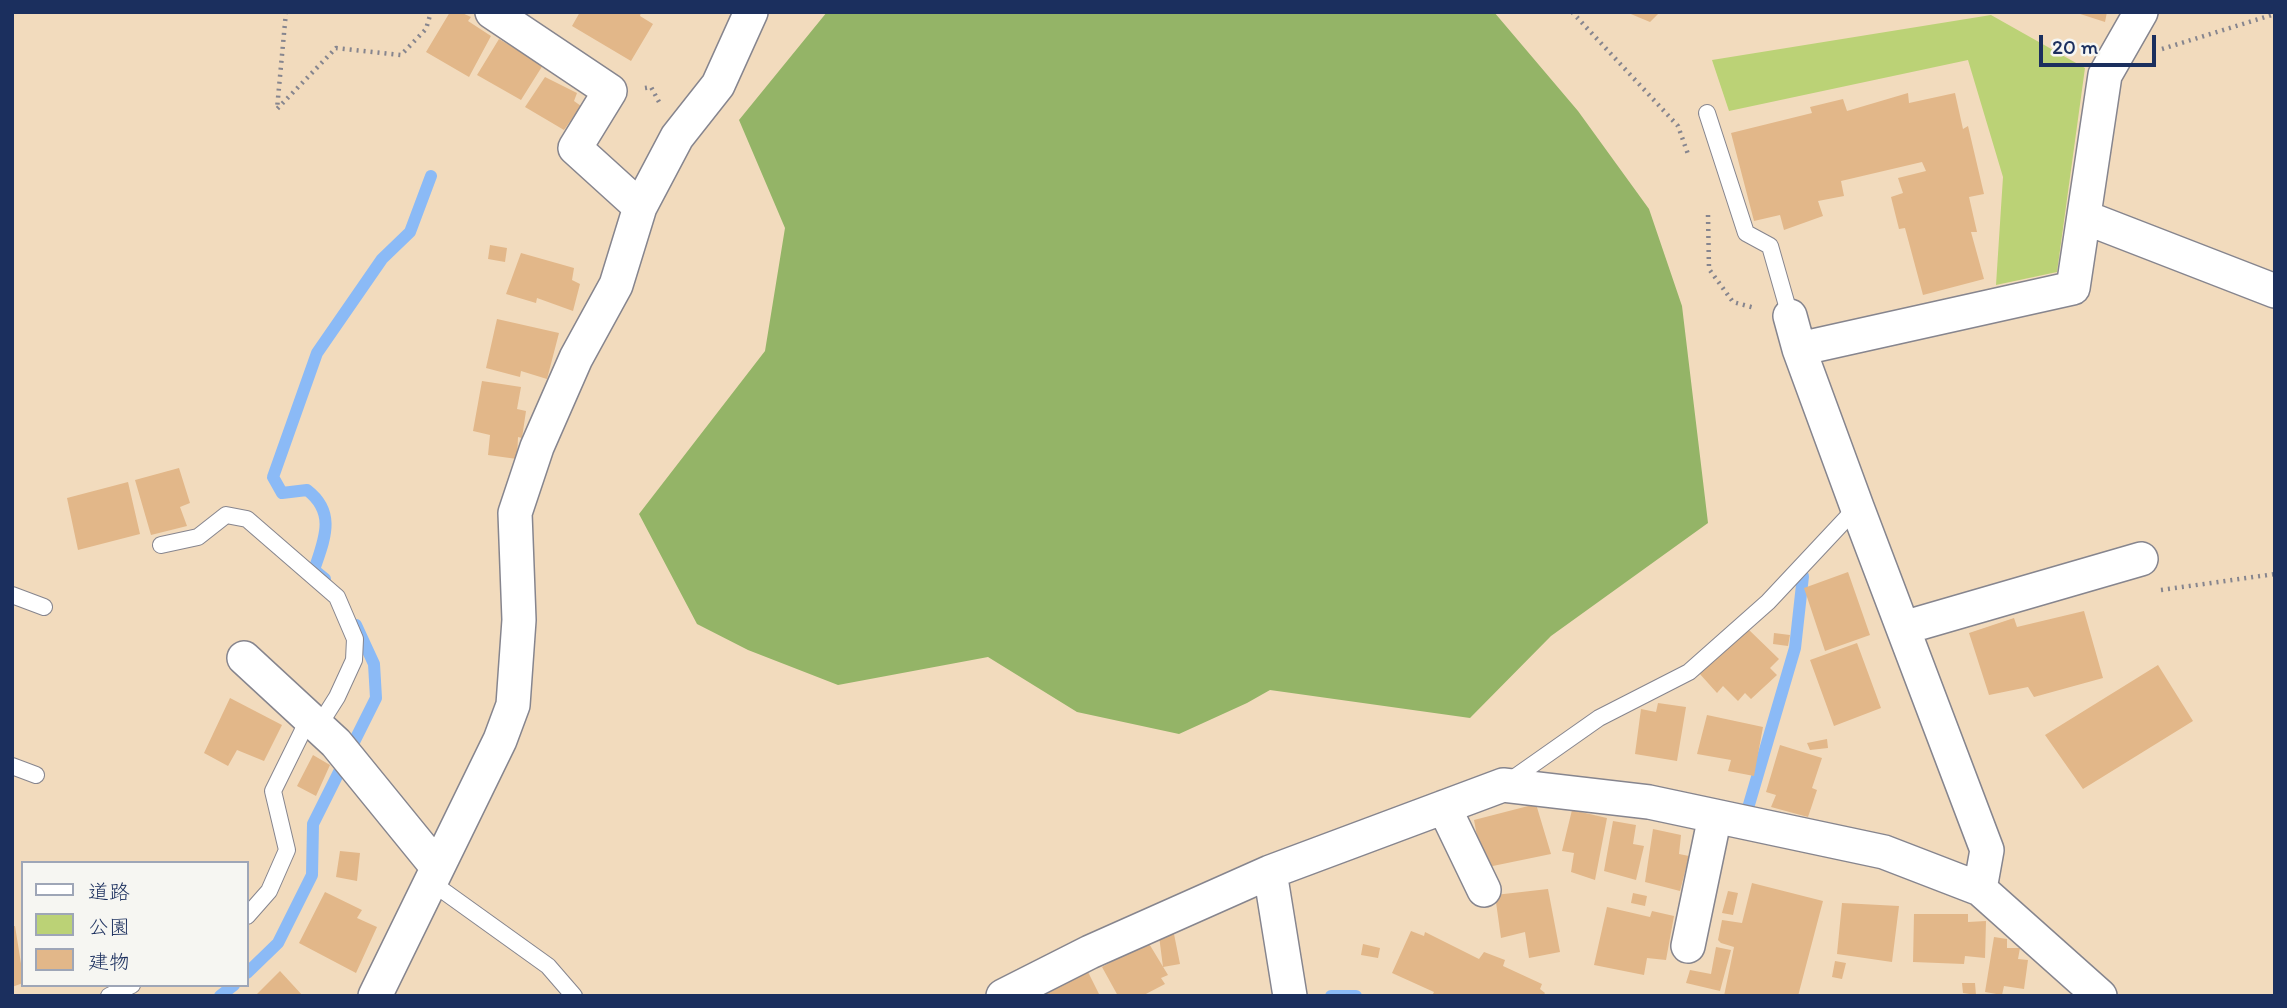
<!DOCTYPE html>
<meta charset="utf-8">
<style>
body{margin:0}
#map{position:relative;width:2287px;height:1008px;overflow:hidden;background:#f2dbbd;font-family:Itim,"Klee One",sans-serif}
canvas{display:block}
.frame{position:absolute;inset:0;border:14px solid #1b2f5e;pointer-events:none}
.legend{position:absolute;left:21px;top:861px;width:228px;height:126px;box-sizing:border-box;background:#f6f6f2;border:2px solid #9ea6b7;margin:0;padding:9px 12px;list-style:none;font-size:21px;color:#1b2f5e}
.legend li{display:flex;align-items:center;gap:14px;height:35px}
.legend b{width:35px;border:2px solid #9ea6b7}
.scale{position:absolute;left:2039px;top:35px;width:117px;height:32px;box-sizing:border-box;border:4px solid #1b2f5e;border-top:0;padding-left:9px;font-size:21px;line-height:24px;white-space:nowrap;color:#1b2f5e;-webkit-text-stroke:5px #f6f6f2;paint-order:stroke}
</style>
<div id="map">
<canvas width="2287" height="1008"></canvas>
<div class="frame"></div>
<ul class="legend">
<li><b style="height:9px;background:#fff"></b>道路</li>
<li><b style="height:19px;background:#bbd276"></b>公園</li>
<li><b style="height:19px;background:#e2b789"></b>建物</li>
</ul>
<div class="scale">20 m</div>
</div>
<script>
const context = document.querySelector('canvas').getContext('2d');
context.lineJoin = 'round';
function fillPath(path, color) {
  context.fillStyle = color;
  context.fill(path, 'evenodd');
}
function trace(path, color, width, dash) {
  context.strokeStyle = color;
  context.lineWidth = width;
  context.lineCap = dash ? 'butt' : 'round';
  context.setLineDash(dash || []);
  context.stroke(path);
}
fillPath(new Path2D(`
 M1991 15 2085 68 2057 272 1996 285 2003 177 1968 60 1729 111 1712 60Z`), '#bbd276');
fillPath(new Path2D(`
 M827 12H1494L1578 111 1649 209 1682 306 1708 523 1551 636 1470 718 1270 690 1247 703 1179 734 1077 712 988 657 838 685 748 650 697 624 639 514 765 351 785 228 739 120Z`), '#94b467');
trace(new Path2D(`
 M325 579 314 570C324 540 337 513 307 490L282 493 273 477 317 353 382 259 410 232 431 176
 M1748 808 1795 648 1803 576
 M247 973 278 943 312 875 313 824 376 698 374 664 356 625
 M220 996 234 985
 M1331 996H1356`), '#8bbaf6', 12);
fillPath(new Path2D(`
 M450 12H460L471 17 468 21 491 36 469 77 426 52Z
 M580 12H641L640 16 653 24 631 61 572 26Z
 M1626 12H1660L1650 22Z
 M2074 12H2107L2105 22Z
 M499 39 543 65 521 100 477 75Z
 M545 77 577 93 574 101 581 106 564 130 525 107Z
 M1908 93 1909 103 1955 93 1963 129 1968 126 1984 194 1969 197 1977 232H1971L1984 279 1923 295 1905 228 1899 229 1891 197 1903 193 1898 178 1926 171 1922 162 1841 181 1844 196 1818 201 1823 216 1784 230 1780 215 1754 221 1731 133 1812 113 1810 107 1843 99 1847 111Z
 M490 245 507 248 505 262 488 259Z
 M521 253 574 268 572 280 580 284 573 311 537 298 536 303 506 294Z
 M497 319 559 333 547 379 521 371 520 377 486 368Z
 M482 381 521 387 517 409 526 411 522 438 518 437 517 459 488 455 490 435 473 431Z
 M179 468 190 503 180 507 187 526 151 535 135 480Z
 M128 482 140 534 78 550 67 498Z
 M1848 572 1870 635 1825 651 1804 588Z
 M2084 611 2103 678 2034 697 2028 687 1989 695 1969 633 2014 618 2017 627Z
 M1747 628 1779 659 1770 668 1777 675 1751 699 1745 693 1738 701 1723 686 1717 693 1699 673Z
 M1774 633 1790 635 1788 646 1773 644Z
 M1857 643 1881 708 1834 726 1810 660Z
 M2158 665 2193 721 2083 789 2045 735Z
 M230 698 282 725 264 761 237 750 228 766 204 753Z
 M1658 703 1686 707 1677 761 1635 754 1641 709 1656 712Z
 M1707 715 1763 727 1754 776 1728 771 1731 760 1697 754Z
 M1827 739 1828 748 1810 750 1807 743Z
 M1780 745 1822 758 1812 788 1817 790 1808 817 1771 807 1776 795 1766 792Z
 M313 755 330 765 316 796 297 786Z
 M1536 804 1551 854 1483 868 1474 820Z
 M1572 810 1607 818 1595 880 1571 872 1574 853 1562 851Z
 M1613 821 1636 825 1633 844 1644 846 1636 880 1604 871Z
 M1653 829 1681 835 1679 854 1689 856 1680 891 1645 882Z
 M340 851 360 853 357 881 336 877Z
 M1752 883 1823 901 1798 996H1724L1734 947 1721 943 1718 940 1722 920 1742 923Z
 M1548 889 1560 952 1529 958 1525 932 1501 938 1495 895Z
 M1728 891 1738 893 1733 915 1722 913Z
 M325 892 362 910 357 918 377 927 356 973 299 943Z
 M1633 893 1647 896 1645 906 1631 903Z
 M1842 903 1899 906 1892 962 1837 954Z
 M1607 907 1650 917 1652 911 1674 916 1666 960 1647 958 1644 975 1594 965Z
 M1914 914H1968V922L1986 921 1985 958 1965 956 1964 964 1913 962Z
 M12 926H15L23 976V983L12 987Z
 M1411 931 1424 936 1425 932 1479 959 1484 952 1505 960 1503 966 1542 984 1540 989 1545 993 1543 996H1432L1434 992 1392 973Z
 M1174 934 1180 964 1163 967 1159 936Z
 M1994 937 2007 939V948H2020L2018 959 2028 960 2024 989 2004 986 2002 995 1985 992Z
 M1148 942 1168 975 1161 978 1165 984 1142 996H1130L1129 994 1118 996 1102 967Z
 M1363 944 1380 948 1378 958 1361 955Z
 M1716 947 1731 950 1720 991 1686 983 1690 970 1711 974Z
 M1835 961 1846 963 1842 979 1832 977Z
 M280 971 303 996H255Z
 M1088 972 1100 996H1041L1040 994Z
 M1962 983H1975L1976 995 1963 993Z`), '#e2b789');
const lane = new Path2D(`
 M1707 113 1746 233 1770 246 1790 316
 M161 545 198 537 226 515 247 519 337 597 355 639 354 660 337 697 318 727
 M12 595 44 607
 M12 766 36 775
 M1508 782 1599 718 1689 672 1768 602 1857 507
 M431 882 548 966 574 996
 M247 916 269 891 287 850 273 791 309 718
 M109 996 132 985`);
const street = new Path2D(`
 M492 12 610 91 575 148 640 207
 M2084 217 2275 291
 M1790 316 1799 349 1857 507 1987 850 1980 889 2100 996
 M1799 349 2073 288 2105 75 2141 12
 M1903 628 2141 559
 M244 658 336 743 437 867
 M1444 807 1484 890
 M1270 872 1290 996
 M1688 946 1715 816
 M375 996 500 740 513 705 519 620 515 513 537 447 576 358 616 285 640 207 677 137 718 85 751 12
 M1003 996 1090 952 1270 872 1503 785 1649 802 1884 852 1980 889`);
trace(lane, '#86858e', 18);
trace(street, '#86858e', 36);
trace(new Path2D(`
 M286 12 277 109 336 48 401 55 426 29 431 12
 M1572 12 1678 126 1689 157
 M2162 49 2275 14
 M645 88 651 87 659 102
 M1708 215 1709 269 1733 302 1755 308
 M2161 590 2275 574`), '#86858e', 4.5, [2, 5]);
trace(lane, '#fff', 16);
trace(street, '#fff', 33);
</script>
